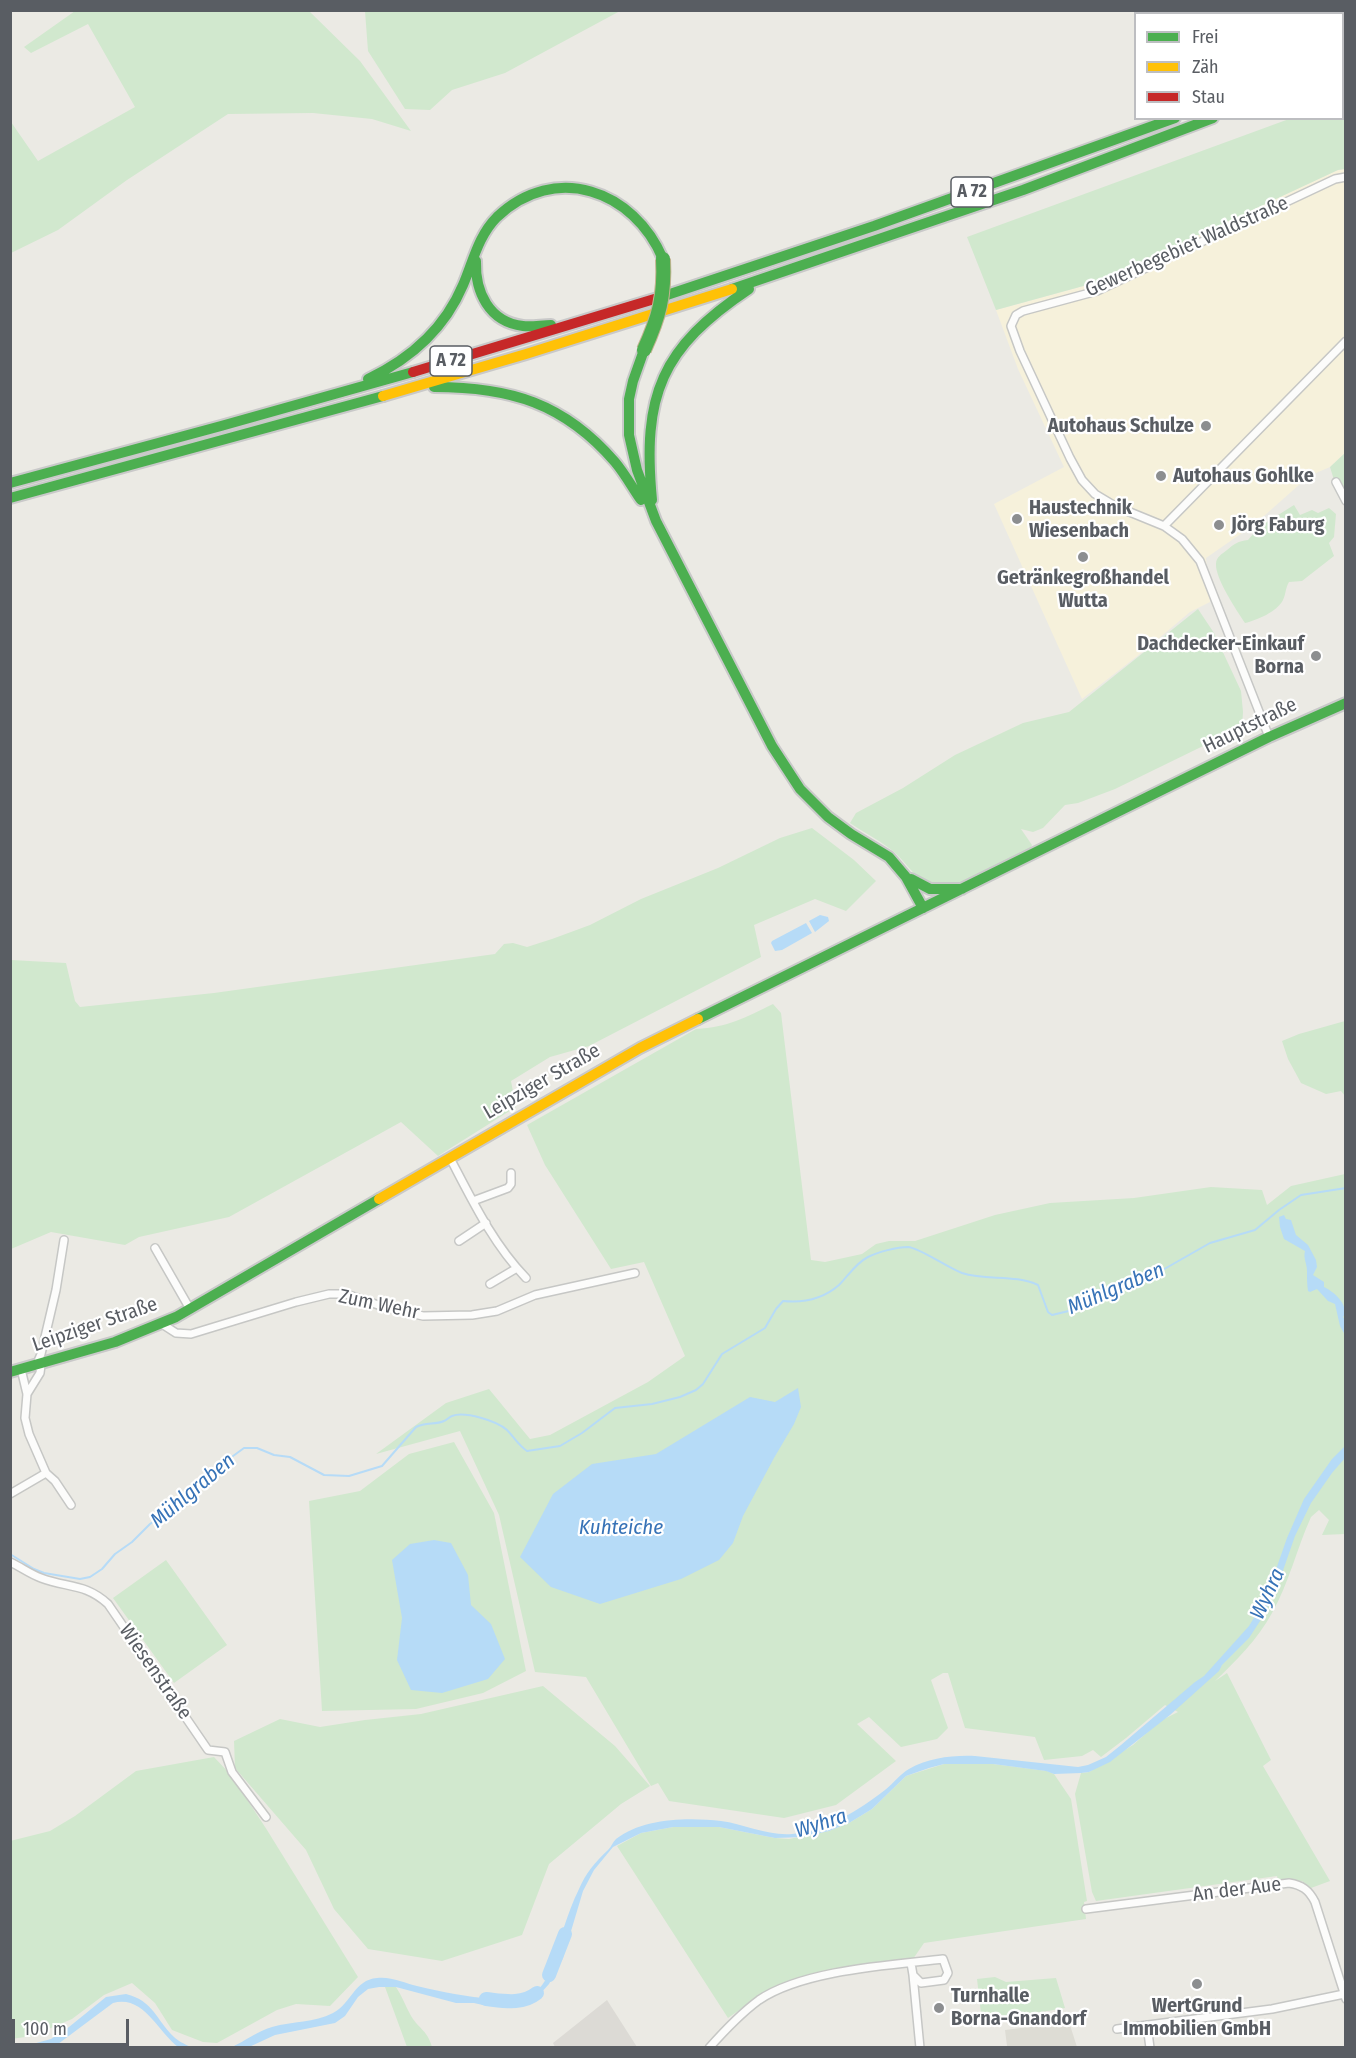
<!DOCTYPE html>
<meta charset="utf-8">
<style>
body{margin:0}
#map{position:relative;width:1356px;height:2058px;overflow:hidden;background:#ebeae4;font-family:"Fira Sans Condensed",sans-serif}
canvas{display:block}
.frame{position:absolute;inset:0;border:12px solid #595d63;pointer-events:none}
.legend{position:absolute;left:1134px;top:12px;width:210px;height:108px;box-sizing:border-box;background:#fff;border:2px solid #bdbec1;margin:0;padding:8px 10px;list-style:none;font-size:18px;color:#595d63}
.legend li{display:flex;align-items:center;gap:12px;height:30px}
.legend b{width:30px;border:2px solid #bdbec1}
.scale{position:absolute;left:12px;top:2019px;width:117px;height:27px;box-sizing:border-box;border:3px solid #595d63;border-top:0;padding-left:8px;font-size:18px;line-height:21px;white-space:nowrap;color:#595d63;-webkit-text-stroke:4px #fff;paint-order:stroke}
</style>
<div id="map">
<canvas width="1356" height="2058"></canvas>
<div class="frame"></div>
<ul class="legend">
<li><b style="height:8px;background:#4caf50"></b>Frei</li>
<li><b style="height:8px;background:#ffc107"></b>Zäh</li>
<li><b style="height:8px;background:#c62828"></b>Stau</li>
</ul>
<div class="scale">100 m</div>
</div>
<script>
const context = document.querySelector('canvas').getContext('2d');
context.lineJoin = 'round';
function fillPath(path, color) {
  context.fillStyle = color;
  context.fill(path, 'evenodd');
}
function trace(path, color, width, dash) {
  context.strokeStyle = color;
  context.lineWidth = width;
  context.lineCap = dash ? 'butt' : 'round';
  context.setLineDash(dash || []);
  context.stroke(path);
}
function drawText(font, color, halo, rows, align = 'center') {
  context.font = font + ' "Fira Sans Condensed",sans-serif';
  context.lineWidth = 4.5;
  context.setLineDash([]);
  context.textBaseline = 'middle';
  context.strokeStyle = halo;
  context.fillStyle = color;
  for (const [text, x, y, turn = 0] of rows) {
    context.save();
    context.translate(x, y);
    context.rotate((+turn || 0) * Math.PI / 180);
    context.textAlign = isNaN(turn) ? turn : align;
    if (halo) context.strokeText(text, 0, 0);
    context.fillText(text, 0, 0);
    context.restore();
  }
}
fillPath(new Path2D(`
 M1345 169V453L1330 467 1309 476 1255 524 1206 558 1210 602 1190 612 1145 650 1082 699 994 504 1064 467 1018 369 996 310 1098 282 1338 170Z`), '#f6f1db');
fillPath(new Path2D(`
 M607 2000 637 2047H555L553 2043Z`), '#dcdad5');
fillPath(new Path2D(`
 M1069 2022 1077 2047H995L1007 2046 1005 2030Z`), '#dddcd4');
fillPath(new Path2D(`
 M308 10 360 61 411 131 372 119 313 113 228 114 127 180 58 230 11 253V122L38 161 135 107 88 24 31 53 24 47 75 11Z
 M365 11V10L620 11 505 73 452 90 430 110 405 109 368 51Z
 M1345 98V169L1338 170 1098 282 996 310 967 237 1289 119 1342 118 1343 99Z
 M1345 453V500L1337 490 1330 467Z
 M1294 505 1300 515 1312 510 1318 513 1329 508 1336 514 1334 537 1329 543 1334 556 1302 581 1289 582C1285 589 1286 594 1283 600 1277 612 1257 620 1245 623 1237 611 1215 578 1216 564 1216 557 1222 554 1227 550 1234 544 1238 541 1248 540L1259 527Z
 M1198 609 1214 633 1241 691 1243 712 1242 727 1115 789 1078 803 1065 805 1043 828 1033 832 1021 829 1032 845 1030 849C1010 860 957 891 935 885 913 880 907 861 889 848 877 839 863 832 850 823L856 813 903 788 955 755 1023 723 1069 712Z
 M812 828 854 860 876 881 846 911 815 899 754 925 761 957 589 1046 550 1057 511 1081 516 1107 438 1156 401 1122 229 1217 139 1237 125 1245 51 1232 11 1249V960L66 963 75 1001 80 1007 214 993 495 954 504 944 513 943 527 947 552 939 590 925 641 899 718 868 780 838Z
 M773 1004 781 1013 811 1260 825 1262 862 1254 876 1244 889 1241H915L995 1215 1050 1203 1134 1198 1211 1187 1262 1190 1267 1205 1291 1186 1345 1174V1534L1322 1535 1329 1520 1319 1510 1311 1517C1297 1548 1289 1583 1272 1613 1258 1639 1236 1661 1215 1681L1227 1673 1271 1760 1263 1766 1330 1881 1311 1888 1302 1881 1278 1880 1277 1876 1096 1901 1092 1892 1075 1794 1081 1773 1089 1772 1133 1745 1160 1721 1178 1712 1165 1705 1126 1738 1101 1757 1093 1750 1082 1756 1044 1760 1035 1737 965 1728 948 1673H943L931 1680 948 1728 937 1739 901 1747 869 1717 857 1724 896 1761 836 1805 784 1818 669 1801 658 1783 651 1786 586 1677 535 1672 499 1515 460 1431 376 1454 446 1403 489 1389 530 1439 550 1435 648 1382 685 1356 644 1262 611 1269 545 1165 527 1125 696 1029C728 1027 745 1018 773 1004Z
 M1345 1021V1096L1341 1091 1326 1094 1301 1083 1288 1059 1282 1041 1299 1034Z
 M454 1442 494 1513 526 1671 483 1693 416 1709 322 1711 309 1501 360 1491 409 1454Z
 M166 1560 227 1645 174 1683 113 1598Z
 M543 1686 615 1746 650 1786 621 1804 549 1864 522 1935 442 1961 368 1949 334 1909 306 1850 235 1768 234 1741 280 1719 320 1727 365 1720 421 1714Z
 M214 1757 231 1775 267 1830 358 1977 330 2006 296 2004 277 2010 217 2043 203 2042 172 2030 155 2003 132 1983 104 1995 72 2019 32 2036 11 2039 10 1841 50 1831 75 1816 136 1771Z
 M944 1764H993L1047 1771 1054 1774 1071 1799 1087 1901 1084 1902 1086 1919 924 1943 913 1959C874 1964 834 1966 797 1978 772 1986 750 2003 728 2018L617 1846 641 1833 673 1827H719L775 1838 789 1839 829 1831 849 1823 872 1809 906 1776Z
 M995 1977 1006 1982 1056 1978 1065 2008 982 2022 977 1979Z
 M385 1987H396C402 1996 405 2005 410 2014 418 2029 427 2029 432 2047H407Z`), '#d1e8ce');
fillPath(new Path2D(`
 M820 915 828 917 829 921 815 932 809 921Z
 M806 923 812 933 782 950 775 951 771 943 772 941Z
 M1284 1215 1286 1219 1291 1220 1296 1235 1308 1245 1316 1260 1317 1267 1313 1275 1324 1282V1287C1334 1292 1346 1302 1345 1314L1343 1317 1345 1320V1335L1340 1326 1335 1304 1328 1301 1317 1289 1310 1292 1308 1291C1307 1283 1307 1278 1307 1271 1307 1263 1303 1259 1305 1251L1284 1239 1280 1227 1279 1217Z
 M798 1388 801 1407 794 1424 774 1458 743 1516 733 1543 719 1560 681 1579 600 1604 551 1587 520 1557 553 1494 592 1464 656 1454 750 1397 775 1402Z
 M1345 1446V1458L1332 1473 1311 1503 1295 1536 1279 1582 1262 1618 1249 1638 1222 1665 1219 1671 1170 1715 1110 1762 1089 1772 1081 1773 1054 1774 1046 1771 993 1764H944L929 1768 906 1776 872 1809 849 1823 829 1831 803 1837 775 1838 719 1827H673L641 1833 613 1847 594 1870 583 1891 563 1958 549 1984 531 2004 518 2007 487 2006 474 2003H456L396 1987H379L368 1989 358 1997 345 2016 335 2023 275 2035 249 2047H232C245 2041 258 2031 272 2027 293 2021 314 2023 333 2013 352 2003 354 1980 377 1978 390 1976 405 1983 417 1986 442 1992 467 1997 493 1999 502 2000 510 2004 520 2001 552 1991 554 1954 564 1927 568 1915 573 1901 579 1889 586 1873 595 1862 608 1850 611 1847 613 1842 616 1839 642 1818 689 1817 721 1821 744 1824 768 1836 792 1834 826 1831 859 1810 885 1790 894 1783 900 1774 909 1769 928 1758 953 1755 975 1756L1078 1767 1088 1765 1106 1757 1121 1745 1195 1682 1204 1676 1249 1626 1266 1598 1287 1538 1304 1499 1332 1459Z
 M434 1540 451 1543 468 1575 471 1605 491 1624 505 1659 488 1679 442 1693 411 1690 397 1660 402 1618 392 1560 410 1544Z
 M126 1994C154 2001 156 2020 174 2037 178 2041 185 2044 190 2047H178C157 2031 144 1995 113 2003L58 2044 48 2047H11L29 2045 51 2039 69 2027 106 1997Z`), '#b6dbf7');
trace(new Path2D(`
 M10 1554 34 1569 44 1573 80 1579 90 1577 102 1569 115 1554 132 1542 150 1524 191 1495 218 1467 244 1448H257L274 1455 290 1457 324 1475 349 1476 382 1466 416 1427C426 1422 435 1425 444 1421 447 1420 449 1417 452 1416 465 1411 497 1421 507 1430 514 1437 518 1445 527 1451L560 1446 582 1433 615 1408 652 1404 680 1397 696 1390 703 1384 722 1354 765 1328 776 1309 783 1301C803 1303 823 1299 839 1285 848 1276 856 1263 868 1257 878 1252 897 1247 908 1247 920 1248 948 1268 962 1273 987 1281 1014 1274 1038 1285L1048 1312 1052 1315 1077 1309 1106 1293 1145 1280 1210 1243 1255 1230 1279 1210 1301 1195 1346 1188`), '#b6dbf7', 2);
trace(new Path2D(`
 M549 1975 565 1934
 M486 1999C504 2001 522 2005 537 1993`), '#b6dbf7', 14);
const street = new Path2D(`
 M1336 482 1346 501
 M1164 526 1346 341
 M1269 737 1200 561 1182 539 1164 526 1115 506 1095 494 1082 480 1070 458 1020 351 1011 326 1016 315 1023 311 1097 291 1335 179 1346 177
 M450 1158C472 1200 493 1244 526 1278
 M473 1201 508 1188 511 1184V1173
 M459 1241 486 1223
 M155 1248 190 1309
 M490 1284 517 1268
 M162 1324 176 1333 191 1334 296 1302 329 1294H346L384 1307 423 1316 472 1315 497 1311 535 1295 635 1273
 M36 1366 41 1354 56 1290 64 1240
 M21 1369 27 1394 25 1418 29 1434 46 1473 55 1481 71 1505
 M27 1394 40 1373 41 1365
 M10 1494 46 1473
 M10 1562C21 1567 30 1574 41 1578 67 1588 85 1583 108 1604L208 1750 225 1752 232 1772 266 1817
 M1086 1909 1289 1883C1302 1885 1309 1890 1315 1902L1346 1999
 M913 1975 920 2048
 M1147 2025 1150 2048
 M1117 2029 1272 2009 1344 1994
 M709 2048C725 2030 740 2014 759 2000 803 1970 891 1965 943 1959L948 1973 944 1980 921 1983 913 1975 911 1963`);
const fast = new Path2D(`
 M1342 47 1346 46
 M1342 64 1346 62
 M476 261C475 292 489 322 523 326 532 327 542 325 551 325
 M732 289 1023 190 1213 118
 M661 297 874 226 1175 118
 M644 350 633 381 629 399V435L637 470 656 521 772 746 800 789 828 817 851 834 889 857 906 877 923 908
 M368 379C410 359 444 330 463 285 473 262 478 236 497 217 555 162 634 190 663 259
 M434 387C510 387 564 403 615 462 625 474 632 487 641 500
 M10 483 221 426 413 372
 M10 498 383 396
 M652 500C642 395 661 348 749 289
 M911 879 930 889H962
 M698 1019 1269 737 1346 703
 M10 1372 115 1342 176 1317 379 1199`);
const slow = new Path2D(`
 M383 396 526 354 732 289
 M379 1199 640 1048 698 1019`);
const jam = new Path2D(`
 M413 372 661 297`);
trace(street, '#c6c7c5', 10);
trace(fast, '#c9c9c9', 14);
trace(slow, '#c9c9c9', 14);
trace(jam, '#c9c9c9', 14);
trace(street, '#fcfcfb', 7);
trace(fast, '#4caf50', 10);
trace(slow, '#ffc107', 10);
trace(jam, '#c62828', 10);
const fastBridge = new Path2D(`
 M644 350C659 317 665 296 663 259`);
trace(fastBridge, '#c2b491', 16, []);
trace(fastBridge, '#4caf50', 14);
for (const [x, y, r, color] of [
 [1206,426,6,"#8c8e90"],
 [1161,476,6,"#8c8e90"],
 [1017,519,6,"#8c8e90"],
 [1219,525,6,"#8c8e90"],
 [1083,557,6,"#8c8e90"],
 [1316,656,6,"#8c8e90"],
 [1197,1984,6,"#8c8e90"],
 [939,2008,6,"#8c8e90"]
]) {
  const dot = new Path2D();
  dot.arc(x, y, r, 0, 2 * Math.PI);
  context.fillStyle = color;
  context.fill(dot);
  trace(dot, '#fff', 2);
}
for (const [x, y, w] of [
 [972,192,42],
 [451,361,42]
]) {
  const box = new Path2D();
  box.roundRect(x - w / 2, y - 15, w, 30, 4.5);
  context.fillStyle = '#fff';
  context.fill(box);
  trace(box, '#595d63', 1.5);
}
drawText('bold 18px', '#595d63', null, [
 ["A 72",972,192],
 ["A 72",451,361]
]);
drawText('20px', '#595d63', '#fff', [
 ["Gewerbegebiet Waldstraße",1187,247,-24],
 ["Hauptstraße",1250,726,-26],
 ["Leipziger Straße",542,1082,-30],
 ["Zum Wehr",379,1305,12],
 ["Leipziger Straße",95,1325,-19],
 ["Wiesenstraße",155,1672,55],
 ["An der Aue",1237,1890,-7]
]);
drawText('bold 20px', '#595d63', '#fff', [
 ["Autohaus Schulze",1194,426,"right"],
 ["Autohaus Gohlke",1173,476],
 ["Haustechnik",1029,508],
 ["Wiesenbach",1029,531],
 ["Jörg Faburg",1231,525],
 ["Getränkegroßhandel",1083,578,"center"],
 ["Wutta",1083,601,"center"],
 ["Dachdecker-Einkauf",1304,644,"right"],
 ["Borna",1304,667,"right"],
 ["Turnhalle",951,1996],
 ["Borna-Gnandorf",951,2019],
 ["WertGrund",1197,2006,"center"],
 ["Immobilien GmbH",1197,2029,"center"]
], 'left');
drawText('italic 21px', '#3773b7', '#fff', [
 ["Mühlgraben",1116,1289,-23],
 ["Mühlgraben",193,1491,-40],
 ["Kuhteiche",621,1528],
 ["Wyhra",1268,1594,-65],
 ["Wyhra",821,1824,-18]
]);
</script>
